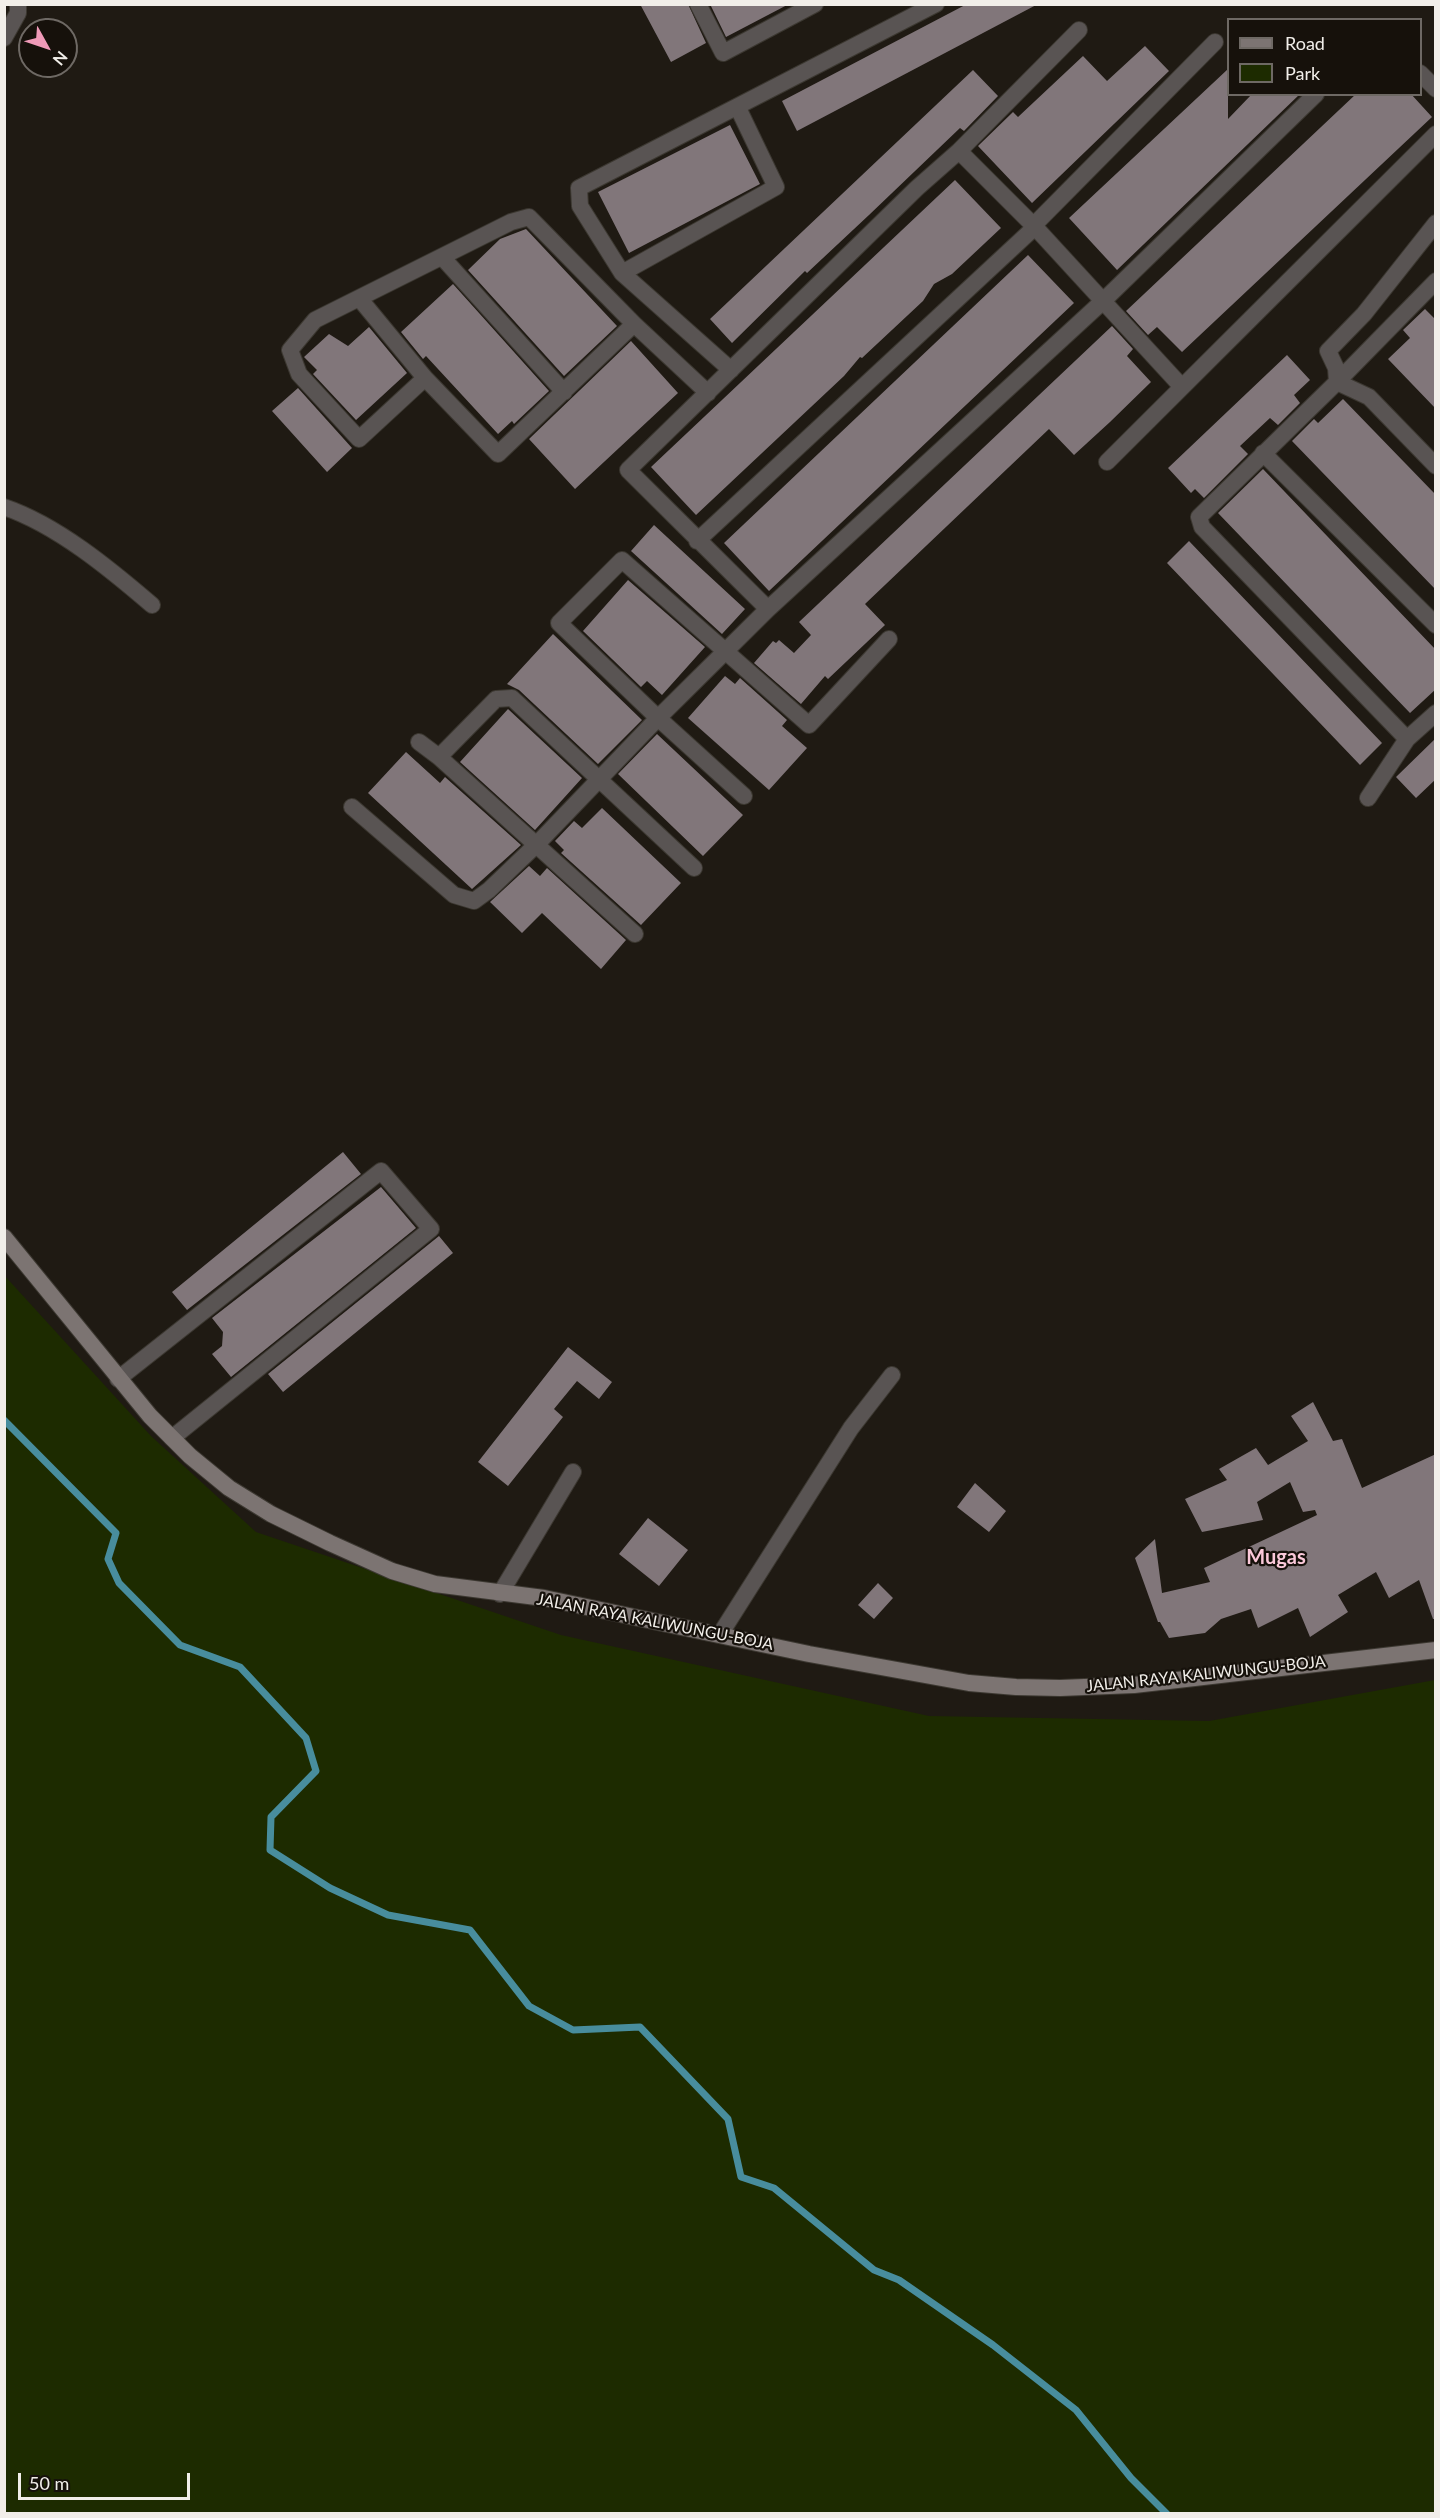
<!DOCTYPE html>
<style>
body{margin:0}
#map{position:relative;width:1440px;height:2518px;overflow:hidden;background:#1f1a13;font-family:Lato,sans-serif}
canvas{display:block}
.frame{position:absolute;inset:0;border:6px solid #f1eee9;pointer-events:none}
.legend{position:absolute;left:1227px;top:18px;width:195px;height:78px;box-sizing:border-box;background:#16110b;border:2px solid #6e6964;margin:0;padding:8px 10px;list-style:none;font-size:18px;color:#f1eee9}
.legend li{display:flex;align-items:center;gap:12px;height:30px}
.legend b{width:30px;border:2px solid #6e6964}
.north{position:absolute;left:18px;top:18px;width:60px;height:60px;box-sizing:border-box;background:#16110b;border:2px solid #6e6964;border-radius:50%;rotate:130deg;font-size:16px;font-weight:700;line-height:24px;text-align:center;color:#f1eee9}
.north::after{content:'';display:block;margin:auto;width:21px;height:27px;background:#ef9ab8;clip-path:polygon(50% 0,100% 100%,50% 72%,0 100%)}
.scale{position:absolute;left:18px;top:2473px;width:172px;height:27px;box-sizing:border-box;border:3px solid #f1eee9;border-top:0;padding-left:8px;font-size:18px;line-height:21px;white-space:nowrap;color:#f1eee9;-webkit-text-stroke:4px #16110b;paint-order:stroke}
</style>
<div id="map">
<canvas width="1440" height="2518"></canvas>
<div class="frame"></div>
<ul class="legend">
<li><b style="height:8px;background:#7c7472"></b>Road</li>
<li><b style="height:16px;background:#1d2b00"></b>Park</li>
</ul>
<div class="north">N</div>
<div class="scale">50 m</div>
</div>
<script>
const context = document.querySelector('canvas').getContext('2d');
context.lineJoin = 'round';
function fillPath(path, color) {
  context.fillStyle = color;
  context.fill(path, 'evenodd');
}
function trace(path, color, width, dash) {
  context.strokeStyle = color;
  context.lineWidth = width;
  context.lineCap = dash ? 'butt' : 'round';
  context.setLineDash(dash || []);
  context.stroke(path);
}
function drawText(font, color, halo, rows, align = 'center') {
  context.font = font + ' Lato,sans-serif';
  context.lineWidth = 4.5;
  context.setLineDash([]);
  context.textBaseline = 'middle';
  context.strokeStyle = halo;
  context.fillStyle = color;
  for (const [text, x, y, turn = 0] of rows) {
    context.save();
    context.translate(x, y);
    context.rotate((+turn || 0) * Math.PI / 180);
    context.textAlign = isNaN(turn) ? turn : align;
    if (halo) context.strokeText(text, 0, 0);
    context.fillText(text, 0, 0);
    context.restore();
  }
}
fillPath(new Path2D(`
 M4 1275 151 1436 256 1532 561 1635 929 1716 1209 1721 1435 1680V2513H5Z`), '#1d2b00');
trace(new Path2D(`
 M4 1420 116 1533 108 1559 119 1583 180 1645 240 1667 306 1738 316 1771 271 1817 270 1850 330 1888 388 1915 470 1930 529 2006 573 2030 640 2027 728 2119 741 2177 774 2188 874 2270 899 2280 993 2345 1076 2410 1131 2478 1167 2514`), '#488d9d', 7);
fillPath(new Path2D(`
 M640 4H688L706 43 671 62Z
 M710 4H789L726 37Z
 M967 4H1038L797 131 782 101Z
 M1145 46 1169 71 1032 203 978 146 1013 112 1018 117 1083 56 1107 81Z
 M1228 69V119L1252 94H1300L1117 270 1069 218Z
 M973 70 998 96 964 131 960 128 869 215 807 273 805 271 732 343 710 319Z
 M1356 94H1411L1432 117 1182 352 1157 327 1148 335 1126 311Z
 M730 125 760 184 629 253 598 192Z
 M955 180 1001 228 952 274 934 284 923 301 862 358 860 357 844 376 696 515 651 467Z
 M526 229 617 326 564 376 468 270 500 239Z
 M1028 255 1074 303 769 591 724 543Z
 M453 284 549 391 514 424 512 421 498 434 426 356 423 359 401 332Z
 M1425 309 1436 320V409L1388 359 1410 338 1403 330Z
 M1112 326 1133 349 1127 356 1151 382 1110 422 1074 455 1049 429 865 604 885 625 828 679 825 676 801 704 754 663 773 641 776 643 779 640 794 653 811 635 799 622Z
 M369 327 407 373 356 420 313 374 317 370 304 357 329 334 348 346Z
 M631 341 678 393 575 489 529 439Z
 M1287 355 1310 380 1294 395 1300 403 1278 425 1270 418 1240 446 1248 454 1204 498 1195 489 1191 493 1168 468Z
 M298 388 352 448 327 472 272 411Z
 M1343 399 1436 495V590L1292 441 1314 419 1318 423Z
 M1263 469 1436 650V689L1410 713 1218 513Z
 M654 525 745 609 722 634 631 551Z
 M1189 541 1382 743 1360 765 1167 563Z
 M628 580 705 647 662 695 647 681 641 687 583 631Z
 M553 634 642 720 598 764 519 690 507 684Z
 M725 676 735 684 740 678 787 720 782 726 807 748 769 790 688 718Z
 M508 709 582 778 535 830 460 762Z
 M657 734 743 815 703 856 618 774Z
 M1436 738V779L1416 798 1396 777Z
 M406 752 440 783 445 777 521 845 472 889 368 793Z
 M602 808 681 883 641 925 561 853 564 850 555 841 574 821 582 828Z
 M529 866 540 876 547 868 626 940 601 969 542 913 522 933 490 902Z
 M343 1152 361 1174 187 1310 172 1292Z
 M381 1187 416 1228 231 1377 212 1354 222 1346 223 1332 212 1318Z
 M439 1236 453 1253 283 1392 268 1374Z
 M568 1347 612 1382 599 1399 577 1381 554 1409 563 1417 508 1486 478 1462Z
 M1313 1402 1333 1441 1342 1439 1362 1488 1436 1454V1619H1433L1419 1580 1389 1598 1376 1572 1338 1595 1348 1612 1310 1637 1298 1608 1258 1628 1251 1609 1221 1619 1205 1633 1169 1638 1160 1622H1158L1135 1558 1155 1539 1162 1593 1210 1582 1204 1568 1317 1515 1315 1510 1303 1512 1290 1482 1257 1502 1263 1520 1202 1532 1185 1499 1227 1480 1219 1469 1256 1448 1268 1465 1308 1441 1291 1416Z
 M975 1483 1006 1511 989 1532 957 1507Z
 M648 1518 688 1550 659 1586 619 1554Z
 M878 1583 893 1598 874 1619 858 1605Z`), '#81767a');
const minor = new Path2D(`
 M698 4 723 53 815 4
 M4 38 18 13V4
 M1420 73 1436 89
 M959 151 1079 30
 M1033 226 1215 42
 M442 257 564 392
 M622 273 776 187 738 108
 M1436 281 1337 382 1369 397 1436 466
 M359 298 425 378
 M634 324 498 454 425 378 359 439 299 374 290 350 315 320 511 222 529 217 634 324 708 393
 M731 370 622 273 580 206 579 188 936 4
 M1263 453 1436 625
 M1107 462 1436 134
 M4 507C57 525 110 569 152 605
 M697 541 1035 227
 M768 609 628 470 917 188 959 151 1035 227 1182 387
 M1407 739 1202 527 1199 517 1337 382 1336 368 1328 351 1364 314 1436 223
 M419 742 439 757 496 699 512 698 694 868
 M439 757 635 934
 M744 796 658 718 559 623 622 560 809 725 889 639
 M1368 798 1407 739 1436 713
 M352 807 454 895 474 901 489 890 537 844 658 718 768 609 1102 302 1316 94
 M118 1379 381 1171 431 1229 172 1438
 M500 1594 573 1472
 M721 1633 851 1428 892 1375`);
const secondary = new Path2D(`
 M4 1237 150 1416 190 1456 229 1488 271 1514 330 1543 392 1571 435 1584 544 1598 809 1654 969 1683 1016 1687 1060 1688 1134 1685 1436 1650`);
trace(minor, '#3c3831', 18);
trace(secondary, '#3c3831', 18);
trace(minor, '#595453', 16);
trace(secondary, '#7c7472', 16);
drawText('16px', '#f1eee9', '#16110b', [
 ["JALAN RAYA KALIWUNGU-BOJA",655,1622,11],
 ["JALAN RAYA KALIWUNGU-BOJA",1206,1674,-6]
]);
drawText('bold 20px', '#fbc9da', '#16110b', [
 ["Mugas",1276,1558]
]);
</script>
